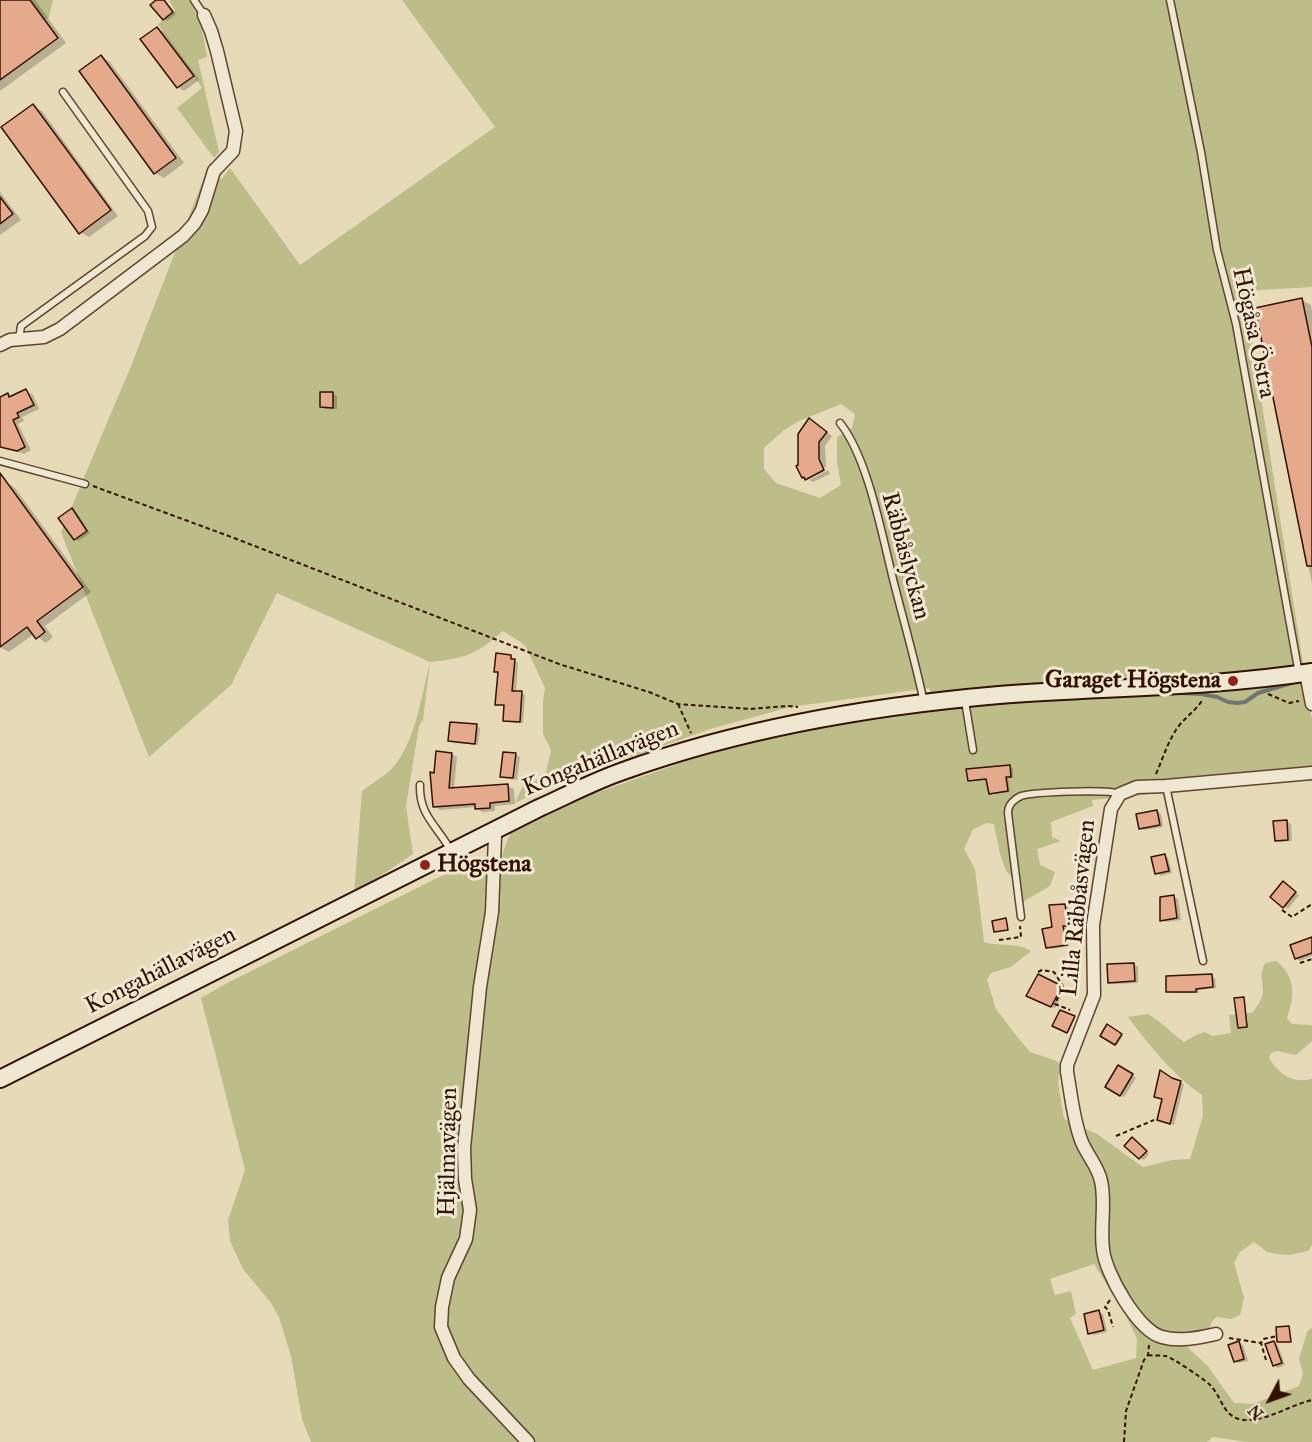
<!DOCTYPE html>
<meta charset="utf-8">
<style>
body{margin:0}
#map{position:relative;width:1312px;height:1442px;overflow:hidden;background:#e6dab8;font-family:"IM FELL Great Primer",serif}
canvas{display:block}
.north{position:absolute;left:1240px;top:1370px;width:60px;height:60px;-webkit-text-stroke:4px #efe7d1;paint-order:stroke;rotate:229deg;font-size:16px;font-weight:700;line-height:24px;text-align:center;color:#331202}
.north::after{content:'';display:block;margin:auto;width:21px;height:27px;background:#331202;clip-path:polygon(50% 0,100% 100%,50% 72%,0 100%)}
</style>
<div id="map">
<canvas width="1312" height="1442"></canvas>
<div class="north">N</div>
</div>
<script>
const context = document.querySelector('canvas').getContext('2d');
context.lineJoin = 'round';
function fillPath(path, color) {
  context.fillStyle = color;
  context.fill(path, 'evenodd');
}
function trace(path, color, width, dash) {
  context.strokeStyle = color;
  context.lineWidth = width;
  context.lineCap = dash ? 'butt' : 'round';
  context.setLineDash(dash || []);
  context.stroke(path);
}
function drawText(font, color, halo, rows, align = 'center') {
  context.font = font + ' "IM FELL Great Primer",serif';
  context.lineWidth = 6;
  context.setLineDash([]);
  context.textBaseline = 'middle';
  context.strokeStyle = halo;
  context.fillStyle = color;
  for (const [text, x, y, turn = 0] of rows) {
    context.save();
    context.translate(x, y);
    context.rotate((+turn || 0) * Math.PI / 180);
    context.textAlign = isNaN(turn) ? turn : align;
    if (halo) context.strokeText(text, 0, 0);
    context.fillText(text, 0, 0);
    context.restore();
  }
}
fillPath(new Path2D(`
 M30 0H53L49 17 0 52V49L42 18Z
 M169 0H197L207 57 198 60 219 152 214 158 177 108 202 88 158 24 175 11Z
 M402 0H1312V287L1244 291 1312 720V781L1300 779 1092 800 1093 806 1051 822 1052 837 1061 841 1037 849 1040 865 1055 872 1050 886 1021 903 1016 898 1013 878 1006 871 1000 854 994 824 987 823 973 829 964 849 975 869 984 942C1002 947 1016 942 1031 951L1011 967 991 973 987 980 996 1009 1015 1034 1030 1052 1057 1061 1060 1065 1058 1083 1064 1119 1097 1134 1143 1167 1172 1160 1190 1159 1203 1116 1202 1095C1175 1077 1148 1044 1128 1017L1148 1014C1162 1022 1171 1033 1184 1042L1196 1035 1205 1032 1213 1036 1231 1033 1229 1015 1252 1013C1257 1007 1262 1000 1263 992 1263 979 1259 976 1265 963L1276 961C1296 976 1295 996 1287 1018L1292 1024 1312 1025V1041L1296 1055 1277 1051 1271 1053 1269 1058C1278 1074 1293 1084 1312 1079V1245L1308 1251 1289 1255 1277 1254 1267 1252 1254 1242 1240 1252 1234 1263 1244 1298 1240 1315 1231 1319 1217 1317 1212 1321 1210 1327 1186 1346 1207 1365 1234 1403 1253 1404 1299 1386 1303 1373 1299 1359 1307 1332 1312 1327V1442H1247L1213 1437 1207 1442H311L302 1419 291 1356 279 1317 271 1303 243 1269 230 1241 228 1220 245 1170 201 998 229 982 437 878 480 859 501 858 510 833 593 794 686 761 750 743 846 724 939 711 929 688 790 707 710 729 546 788 515 803 523 786 535 781 546 772 551 750 543 734V702L545 688 525 645 503 631C475 655 467 658 430 662L423 720 419 726 406 806 413 854 354 894 362 791C372 783 387 775 395 765 416 739 422 693 430 662L277 593 231 685 149 757 61 532 131 366 210 162 221 180 230 168 300 265 495 127ZM841 404 855 414 852 428 837 437V462L841 485 820 498 776 483 764 469V448L784 430 799 421ZM1094 1264 1124 1312 1137 1339 1136 1358 1093 1370 1070 1318 1076 1314 1071 1291 1055 1295 1050 1279Z`), '#bdbd89');
fillPath(new Path2D(`
 M0 0H35L66 43 0 91Z
 M158 0H165L176 14 167 21 164 19Z
 M157 28 164 32 199 80 184 91 178 87Z
 M101 57 110 62 184 163 164 178 155 173Z
 M33 106 42 111 118 216 89 237 80 232Z
 M0 192 21 220 0 235Z
 M1302 300 1311 305 1312 311V584L1257 309Z
 M26 391 33 395 39 409 22 417 24 421 18 424 31 450 24 454 0 447V398L8 395 12 397Z
 M333 394 337 396V409H325L322 407Z
 M816 424 832 436 825 446 826 467 806 478 803 476Z
 M828 470 830 474 813 482 809 480Z
 M6 482 15 488 91 592 45 626 53 637 46 643 34 634 9 652 0 647V487Z
 M72 510 76 512 90 533 78 541 75 539Z
 M510 656 518 663 516 692 525 695 523 723 508 722 505 720 506 706 497 704 499 673 496 671Z
 M476 726 480 728 478 745 454 743 450 740Z
 M451 754 457 757 454 789 508 786 514 789 515 804 495 806V811L482 812 476 807 440 810 434 806 436 774Z
 M516 755 520 757 517 780 505 778 501 776Z
 M1010 767 1013 768V778H1008L1010 792 993 794 990 793 988 779 972 781 969 780Z
 M1157 811 1161 814 1163 827 1144 830 1140 828Z
 M1287 822 1291 824 1292 841 1280 842 1276 840Z
 M1165 856 1168 858 1172 873 1161 876 1157 873Z
 M1284 883 1299 895 1288 909 1284 906Z
 M1174 897 1178 899 1181 920 1166 922 1162 920Z
 M1065 905 1068 907 1070 927H1066L1069 946 1051 949 1048 947 1054 928Z
 M1312 939V956L1300 961 1296 958Z
 M1134 964 1138 967V983L1114 984 1110 982Z
 M1039 976 1065 990 1055 1008 1032 998Z
 M1211 976 1215 978 1216 988 1199 990V993H1171L1168 991Z
 M1244 998 1248 1027 1241 1028 1239 1027Z
 M1061 1012 1075 1018 1069 1032 1054 1025Z
 M1108 1026 1123 1036 1117 1045 1102 1036Z
 M1119 1067 1136 1078 1124 1097 1107 1086Z
 M1178 1082 1184 1084 1174 1125 1162 1122 1158 1120 1163 1099Z
 M1136 1142 1149 1154 1144 1160 1140 1158Z
 M1099 1312 1103 1314 1107 1332 1094 1335 1090 1333Z
 M1274 1342 1278 1345 1285 1365 1278 1368 1274 1365Z
 M1239 1343 1243 1345 1248 1361 1239 1363 1235 1361Z`), '#0003');
trace(new Path2D(`
 M1180 693 1201 694 1217 697 1228 702 1237 703 1245 702 1258 693 1295 682`), '#70766f', 4);
const building = new Path2D(`
 M0 0H30L58 38 0 80Z
 M156 0H164L173 12 163 20 150 5Z
 M157 27 194 76 177 88 140 39Z
 M101 55 176 158 154 174 79 71Z
 M33 104 111 210 79 234 1 127Z
 M0 197 13 214 0 224Z
 M1302 298 1312 347V566H1307L1255 308Z
 M26 389 34 405 17 413 19 417 13 420 25 447 17 451 0 447V397L8 393 9 397Z
 M320 392H333V408L320 407Z
 M809 418 827 432 819 442V459L824 470 805 480 804 477 802 478 796 466 798 465V434Z
 M0 473 83 587 37 621 45 632 36 639 27 627 0 647Z
 M72 508 87 531 74 540 58 518Z
 M496 653 511 655V659H515L512 691H522L520 722 503 721 504 705H495L498 672H494Z
 M450 722 477 724 475 744 448 741Z
 M436 751 452 753 449 788 508 784 509 801 490 803V808L475 809V804L433 807 430 772 434 773Z
 M503 752 516 753 513 778 500 777Z
 M1010 765 1011 777H1006L1008 791 989 794 986 779 968 781 966 769Z
 M1157 810 1160 825 1139 829 1136 814Z
 M1287 820 1288 840 1275 841 1273 821Z
 M1165 854 1169 871 1155 874 1151 857Z
 M1283 881 1296 892 1283 908 1270 897Z
 M1174 895 1177 918 1160 921V897Z
 M1065 904 1068 926H1063L1067 945 1046 948 1042 929 1052 927 1049 905Z
 M1006 918 1008 930 994 932 992 921Z
 M1312 937V953L1295 959 1290 945Z
 M1134 963 1135 981 1108 983 1107 964Z
 M1038 974 1062 986 1051 1007 1026 996Z
 M1212 974 1213 987 1196 989V992H1166V976Z
 M1244 997 1247 1027 1238 1028 1234 998Z
 M1060 1010 1075 1016 1067 1033 1052 1026Z
 M1107 1024 1122 1034 1115 1045 1100 1036Z
 M1118 1065 1133 1074 1120 1096 1105 1087Z
 M1160 1070 1172 1078 1181 1081 1170 1124 1157 1120 1162 1099 1154 1097Z
 M1132 1137 1147 1151 1139 1159 1124 1146Z
 M1099 1310 1104 1330 1088 1334 1084 1314Z
 M1289 1326 1291 1342H1277L1276 1327Z
 M1239 1341 1244 1359 1234 1362 1228 1345Z
 M1274 1341 1282 1363 1273 1366 1265 1344Z`);
fillPath(building, '#e5aa8c');
trace(building, '#331202', 1.5);
const lane = new Path2D(`
 M194 0 204 15
 M1170 0 1201 152 1217 250 1236 324 1299 674
 M19 339 21 326 145 236 152 227 148 211 63 92
 M840 423C869 459 883 541 895 587 905 626 916 664 924 703
 M0 461 85 484
 M965 701 973 750
 M420 785C419 816 437 825 451 851
 M1166 786 1203 961
 M1021 917 1008 813C1008 805 1014 799 1021 796 1033 792 1109 789 1120 794`);
const street = new Path2D(`
 M0 345 10 340 44 337 60 329 183 236 194 224 202 210 214 171 233 151 236 131 217 51 211 31 204 15
 M1306 673 1312 704
 M492 831 495 837 492 912 480 987 464 1148 465 1179 470 1210 466 1239 448 1278 442 1307 441 1327 454 1358 469 1379 528 1442
 M1216 1334C1198 1338 1179 1342 1162 1337 1138 1331 1105 1273 1103 1249 1100 1226 1106 1203 1101 1181 1098 1166 1086 1154 1081 1140 1073 1118 1071 1094 1067 1072V1065L1094 995 1093 925 1111 809 1120 794 1137 787 1166 786 1312 773`);
const secondary = new Path2D(`
 M0 1079 539 808C568 795 596 780 626 770 746 727 873 706 999 695 1103 687 1209 688 1312 672`);
trace(lane, '#604430', 9);
trace(street, '#604430', 15);
trace(secondary, '#331202', 20);
trace(new Path2D(`
 M93 486 234 538 559 664 649 692 678 704 750 709 787 706 798 707
 M1268 694 1289 703 1299 701
 M678 704 691 733
 M1156 774C1163 758 1168 741 1178 727 1186 716 1196 711 1203 699
 M1282 910 1292 917 1312 904
 M1071 911 1080 923
 M999 940 1021 937 1020 926
 M1300 963 1312 959
 M1038 972 1042 970 1054 972 1063 986 1055 1004 1070 1010
 M1116 1136 1154 1120
 M1110 1300 1105 1307 1108 1310 1113 1327
 M1229 1338 1261 1343
 M1148 1355C1154 1356 1161 1355 1166 1356 1173 1358 1202 1378 1209 1384 1224 1398 1222 1422 1251 1420 1272 1418 1291 1405 1312 1400
 M1266 1360 1261 1343 1263 1339 1278 1336
 M1124 1442 1126 1411 1144 1360 1148 1355 1149 1345`), '#331202', 2, [4.5, 3]);
trace(lane, '#efe7d1', 6);
trace(street, '#efe7d1', 12);
trace(secondary, '#efe7d1', 16);
for (const [x, y, r, color] of [
 [1233,681,6,"#8f2418"],
 [425,865,6,"#8f2418"]
]) {
  const dot = new Path2D();
  dot.arc(x, y, r, 0, 2 * Math.PI);
  context.fillStyle = color;
  context.fill(dot);
  trace(dot, '#efe7d1', 2);
}
drawText('24px', '#331202', '#efe7d1', [
 ["Högåsa Östra",1253,333,78],
 ["Räbbåslyckan",905,556,75],
 ["Kongahällavägen",601,759,-22],
 ["Lilla Räbbåsvägen",1079,908,-84],
 ["Kongahällavägen",161,971,-27],
 ["Hjälmavägen",449,1152,-89]
]);
drawText('bold 24px', '#331202', '#efe7d1', [
 ["Garaget Högstena",1221,681],
 ["Högstena",437,865,"left"]
], 'right');
</script>
